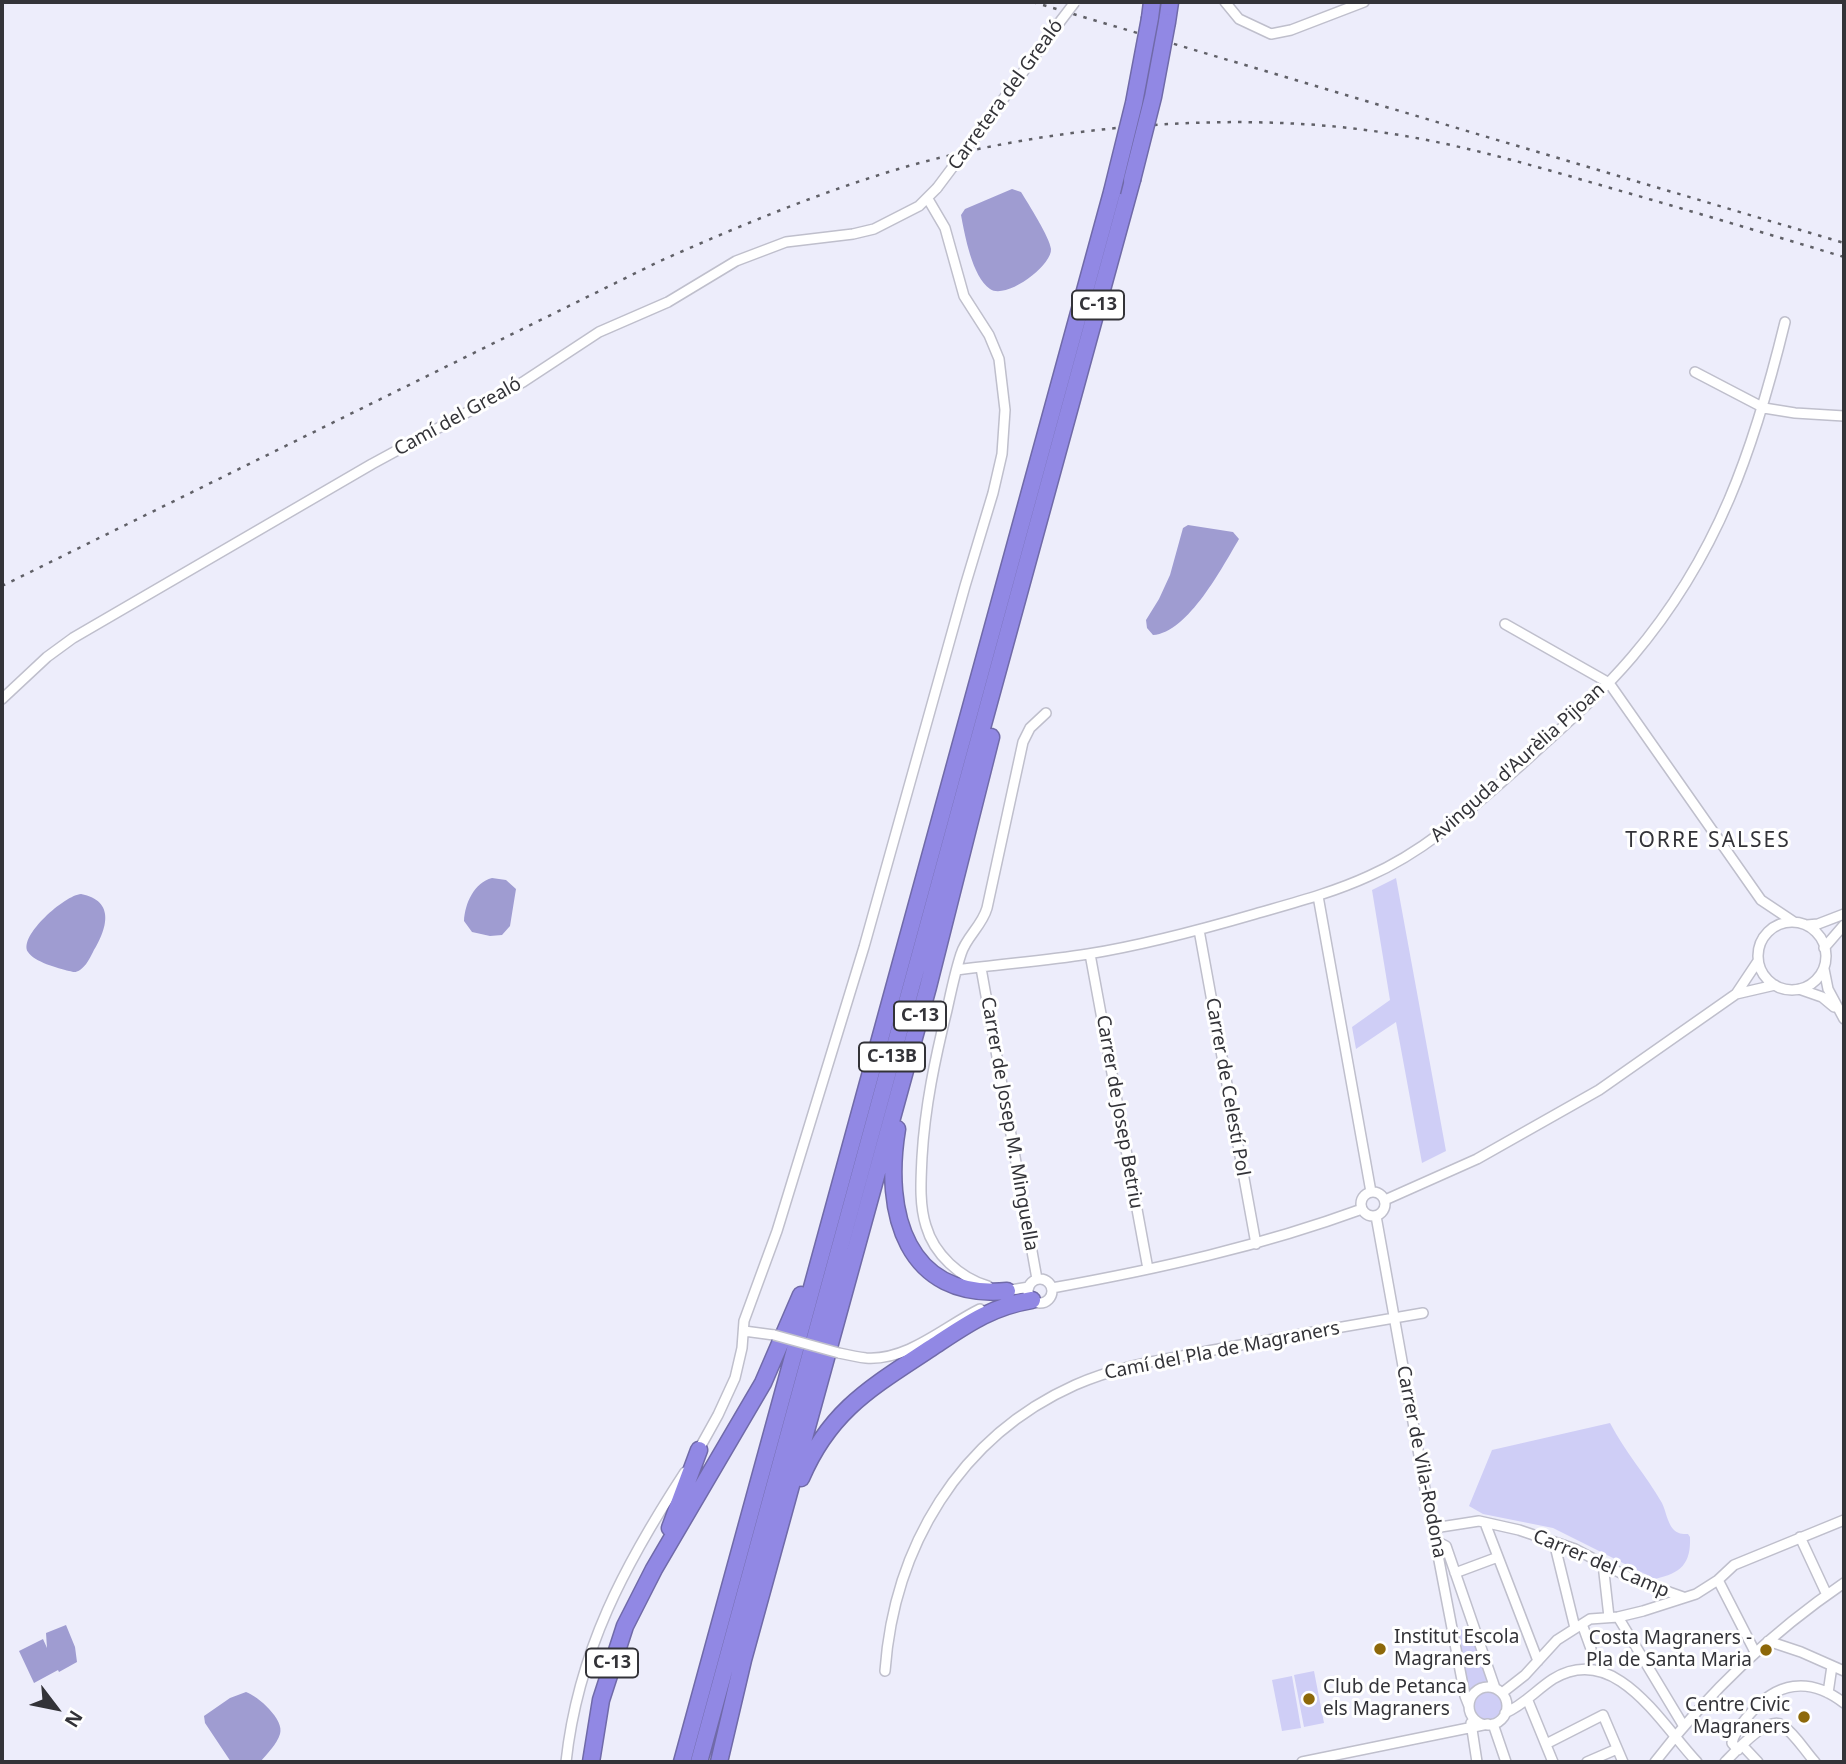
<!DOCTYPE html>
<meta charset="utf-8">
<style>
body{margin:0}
#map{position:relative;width:1846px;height:1764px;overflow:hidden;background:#ededfb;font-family:"Noto Sans",sans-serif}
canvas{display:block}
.frame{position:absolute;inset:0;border:4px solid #333338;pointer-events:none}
.north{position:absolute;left:21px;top:1673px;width:70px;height:70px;-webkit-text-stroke:5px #fff;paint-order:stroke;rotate:122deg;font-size:19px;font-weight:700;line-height:28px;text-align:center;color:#333338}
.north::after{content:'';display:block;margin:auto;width:24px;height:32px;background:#333338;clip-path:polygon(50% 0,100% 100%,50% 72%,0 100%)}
</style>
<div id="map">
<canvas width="1846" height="1764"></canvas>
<div class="frame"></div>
<div class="north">N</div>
</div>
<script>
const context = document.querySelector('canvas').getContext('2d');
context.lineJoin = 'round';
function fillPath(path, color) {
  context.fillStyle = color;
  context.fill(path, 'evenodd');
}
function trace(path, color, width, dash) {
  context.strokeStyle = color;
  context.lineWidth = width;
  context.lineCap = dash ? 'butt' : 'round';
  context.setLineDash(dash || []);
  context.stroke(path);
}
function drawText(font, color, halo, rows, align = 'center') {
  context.font = font + ' "Noto Sans",sans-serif';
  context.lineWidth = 6;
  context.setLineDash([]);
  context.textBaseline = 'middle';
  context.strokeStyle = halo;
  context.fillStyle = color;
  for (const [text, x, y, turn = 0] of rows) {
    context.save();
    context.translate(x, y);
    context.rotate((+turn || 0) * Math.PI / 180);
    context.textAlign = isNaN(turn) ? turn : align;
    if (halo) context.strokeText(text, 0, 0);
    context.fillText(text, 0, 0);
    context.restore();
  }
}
fillPath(new Path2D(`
 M1396 878 1446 1151 1422 1163 1396 1022 1356 1049 1352 1027 1390 1000 1372 890Z
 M1610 1423C1625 1452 1646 1475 1662 1503 1666 1511 1667 1522 1673 1529 1678 1534 1682 1534 1688 1534L1690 1537C1691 1564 1681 1573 1655 1579L1553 1528 1483 1514 1469 1506 1492 1450Z
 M1467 1628 1472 1632 1489 1681 1477 1684 1467 1692 1457 1635 1460 1630Z
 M1314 1671 1324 1723 1304 1727 1294 1675Z
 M1292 1676 1301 1728 1282 1731 1272 1680Z
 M1474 1706a14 14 0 1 1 28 0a14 14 0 1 1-28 0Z`), '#cfcef6');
fillPath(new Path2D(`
 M1012 189 1021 192C1028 203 1050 238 1051 249 1052 266 1006 300 990 289 972 276 965 236 961 215L965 209Z
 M1188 525 1233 532 1239 539C1223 566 1188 633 1153 635L1147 628 1146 620 1159 599 1170 575 1183 528Z
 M492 878 506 880 516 889 510 926 502 935 490 936 472 932 464 921C465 903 474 883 492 878Z
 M81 894C116 901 107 929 93 952 90 958 86 966 80 970 75 973 74 972 69 971 58 968 34 962 28 952 18 936 65 895 81 894Z
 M66 1625 75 1647 77 1662 59 1672 58 1670 34 1683 19 1651 43 1639 47 1648 46 1633Z
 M246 1692C258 1696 285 1720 280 1734 277 1744 267 1754 260 1762H231L205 1723 204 1716 230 1698Z`), '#9f9cd1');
const street = new Path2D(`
 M1225 2 1239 19 1271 34 1291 30 1364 2
 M985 124 1059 23
 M1695 372 1764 408 1795 413 1844 416
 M1505 624 1609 683 1761 900 1794 922
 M2 699 47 657 73 638 372 464 523 382 599 332 668 302 736 261 786 242 853 234 874 229 919 206 937 188
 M1318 896 1371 1192
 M1758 956a34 34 0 1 1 68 0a34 34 0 1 1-68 0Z
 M1807 925 1818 924 1844 914
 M1199 930 1256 1244
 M1824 948 1844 925
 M1090 954 1148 1269
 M981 968 1037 1279
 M1824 969 1828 989 1844 1019
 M957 970C1000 964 1044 961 1088 954 1144 945 1200 930 1255 914 1293 903 1332 893 1369 876 1428 850 1473 807 1521 765 1559 730 1598 697 1632 657 1718 556 1754 449 1785 322
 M1799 989 1822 997 1834 1007
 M1736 994 1775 985
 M1361 1204a12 12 0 1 1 24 0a12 12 0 1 1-24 0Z
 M1385 1200 1477 1159 1599 1090 1736 994 1758 961
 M1376 1216 1427 1500 1438 1542 1437 1550 1465 1696 1469 1706
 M1028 1291a12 12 0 1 1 24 0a12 12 0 1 1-24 0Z
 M988 1286C960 1278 934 1254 926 1226 919 1204 921 1179 922 1157 925 1106 935 1059 947 1010 951 992 955 972 961 954 966 937 982 926 987 908L1023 742 1030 728 1046 713
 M1052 1288C1158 1269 1261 1246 1362 1209
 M1005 1291 1029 1287
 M744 1331 774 1335
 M839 1353C848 1355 857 1357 866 1358 908 1361 945 1326 980 1309
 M698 1451 718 1415 735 1378 742 1348 744 1321 777 1231 864 947 965 586 993 493 1002 454 1005 410 999 359 989 335 964 296 945 228 928 199
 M1485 1523 1538 1661
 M1434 1528 1479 1521 1519 1530 1575 1549 1632 1579 1683 1597
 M1800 1537 1827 1595
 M1438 1542 1446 1546 1495 1688
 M1554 1542 1575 1628
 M1603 1564 1609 1617
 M1455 1573 1498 1557
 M1718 1580 1755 1652
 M1618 1617 1683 1725
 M1582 1624 1591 1649
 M1768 1641 1801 1652 1844 1671
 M885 1671C894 1547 959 1437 1075 1385 1122 1364 1174 1358 1224 1348 1290 1336 1357 1324 1423 1313
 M1469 1706a19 19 0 1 1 38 0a19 19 0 1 1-38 0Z
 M1502 1693 1525 1675 1557 1640 1590 1619 1618 1617 1643 1611 1696 1594 1718 1580 1734 1565 1844 1520
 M1828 1693 1832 1666
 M1528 1701 1553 1762
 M1505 1713C1524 1705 1536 1690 1553 1679 1615 1641 1661 1724 1697 1762
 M1471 1723 1477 1762
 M1493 1724 1506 1762
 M1546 1744 1603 1715 1623 1762
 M1743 1746 1758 1762
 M1738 1750 1732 1743C1734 1733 1742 1723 1749 1715 1776 1682 1809 1676 1844 1703
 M566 1762C578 1651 625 1564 685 1472
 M1302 1762 1488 1724
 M1587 1762 1617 1749
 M1655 1762C1708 1693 1772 1632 1844 1583
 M1725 1762C1735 1752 1768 1715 1782 1725 1795 1734 1805 1751 1815 1762`);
const highway = new Path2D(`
 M1150 18 1152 2
 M1167 22 1170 2
 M897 1129C883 1213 906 1300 1007 1291
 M801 1478C830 1410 872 1387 931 1348 966 1325 990 1307 1032 1300
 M670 1528 699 1450
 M591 1762 601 1700 625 1626 654 1569 763 1383 801 1295
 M682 1762 1112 192
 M699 1762 1132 180
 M719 1762 743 1660 928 987 991 737`);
trace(street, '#bfbfcc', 12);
trace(highway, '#706aa8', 19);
trace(street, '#fff', 9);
trace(highway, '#9188e4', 16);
trace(new Path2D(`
 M1033 2 1844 243
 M2 586 658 262C739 226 820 192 905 167 1053 125 1242 109 1393 134 1469 146 1541 168 1614 189 1691 211 1768 234 1844 257`), '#606067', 2.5, [3.5, 7]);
const streetBridge = new Path2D(`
 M1059 23 1075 2
 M937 188 985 124
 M774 1335 839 1353`);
const highwayBridge = new Path2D(`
 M1132 180 1153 97 1167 22
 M1112 192 1134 103 1150 18`);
trace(streetBridge, '#bfbfcc', 12, []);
trace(highwayBridge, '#706aa8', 19, []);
trace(streetBridge, '#fff', 9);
trace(highwayBridge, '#9188e4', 16);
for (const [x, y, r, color] of [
 [1380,1649,7,"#8d680a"],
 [1766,1650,7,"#8d680a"],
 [1309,1699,7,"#8d680a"],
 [1804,1717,7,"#8d680a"]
]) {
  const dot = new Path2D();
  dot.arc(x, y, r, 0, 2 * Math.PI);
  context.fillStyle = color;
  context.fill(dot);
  trace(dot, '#fff', 2.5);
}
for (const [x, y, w] of [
 [1098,305,52],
 [920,1016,52],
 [892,1057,66],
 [612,1663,52]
]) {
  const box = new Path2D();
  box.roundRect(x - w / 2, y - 14.5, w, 29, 5);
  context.fillStyle = '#fff';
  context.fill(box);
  trace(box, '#333338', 2);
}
drawText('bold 18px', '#333338', null, [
 ["C-13",1098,305],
 ["C-13",920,1016],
 ["C-13B",892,1057],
 ["C-13",612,1663]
]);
drawText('19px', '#333338', '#fff', [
 ["Carretera del Grealó",1006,95,-54],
 ["Camí del Grealó",458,417,-29],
 ["Avinguda d'Aurèlia Pijoan",1518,763,-42],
 ["Carrer de Celestí Pol",1227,1087,80],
 ["Carrer de Josep Betriu",1119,1112,80],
 ["Carrer de Josep M. Minguella",1009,1124,80],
 ["Camí del Pla de Magraners",1222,1351,-11],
 ["Carrer de Vila-Rodona",1421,1462,79],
 ["Carrer del Camp",1601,1564,23]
]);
drawText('19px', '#333338', '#fff', [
 ["Institut Escola",1394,1638],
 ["Magraners",1394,1660],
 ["Costa Magraners -",1752,1639,"right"],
 ["Pla de Santa Maria",1752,1661,"right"],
 ["Club de Petanca",1323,1688],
 ["els Magraners",1323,1710],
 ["Centre Civic",1790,1706,"right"],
 ["Magraners",1790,1728,"right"]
], 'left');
context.letterSpacing = '2px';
drawText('21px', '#333338', '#fff', [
 ["TORRE SALSES",1708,841]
]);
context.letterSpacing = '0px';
</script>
